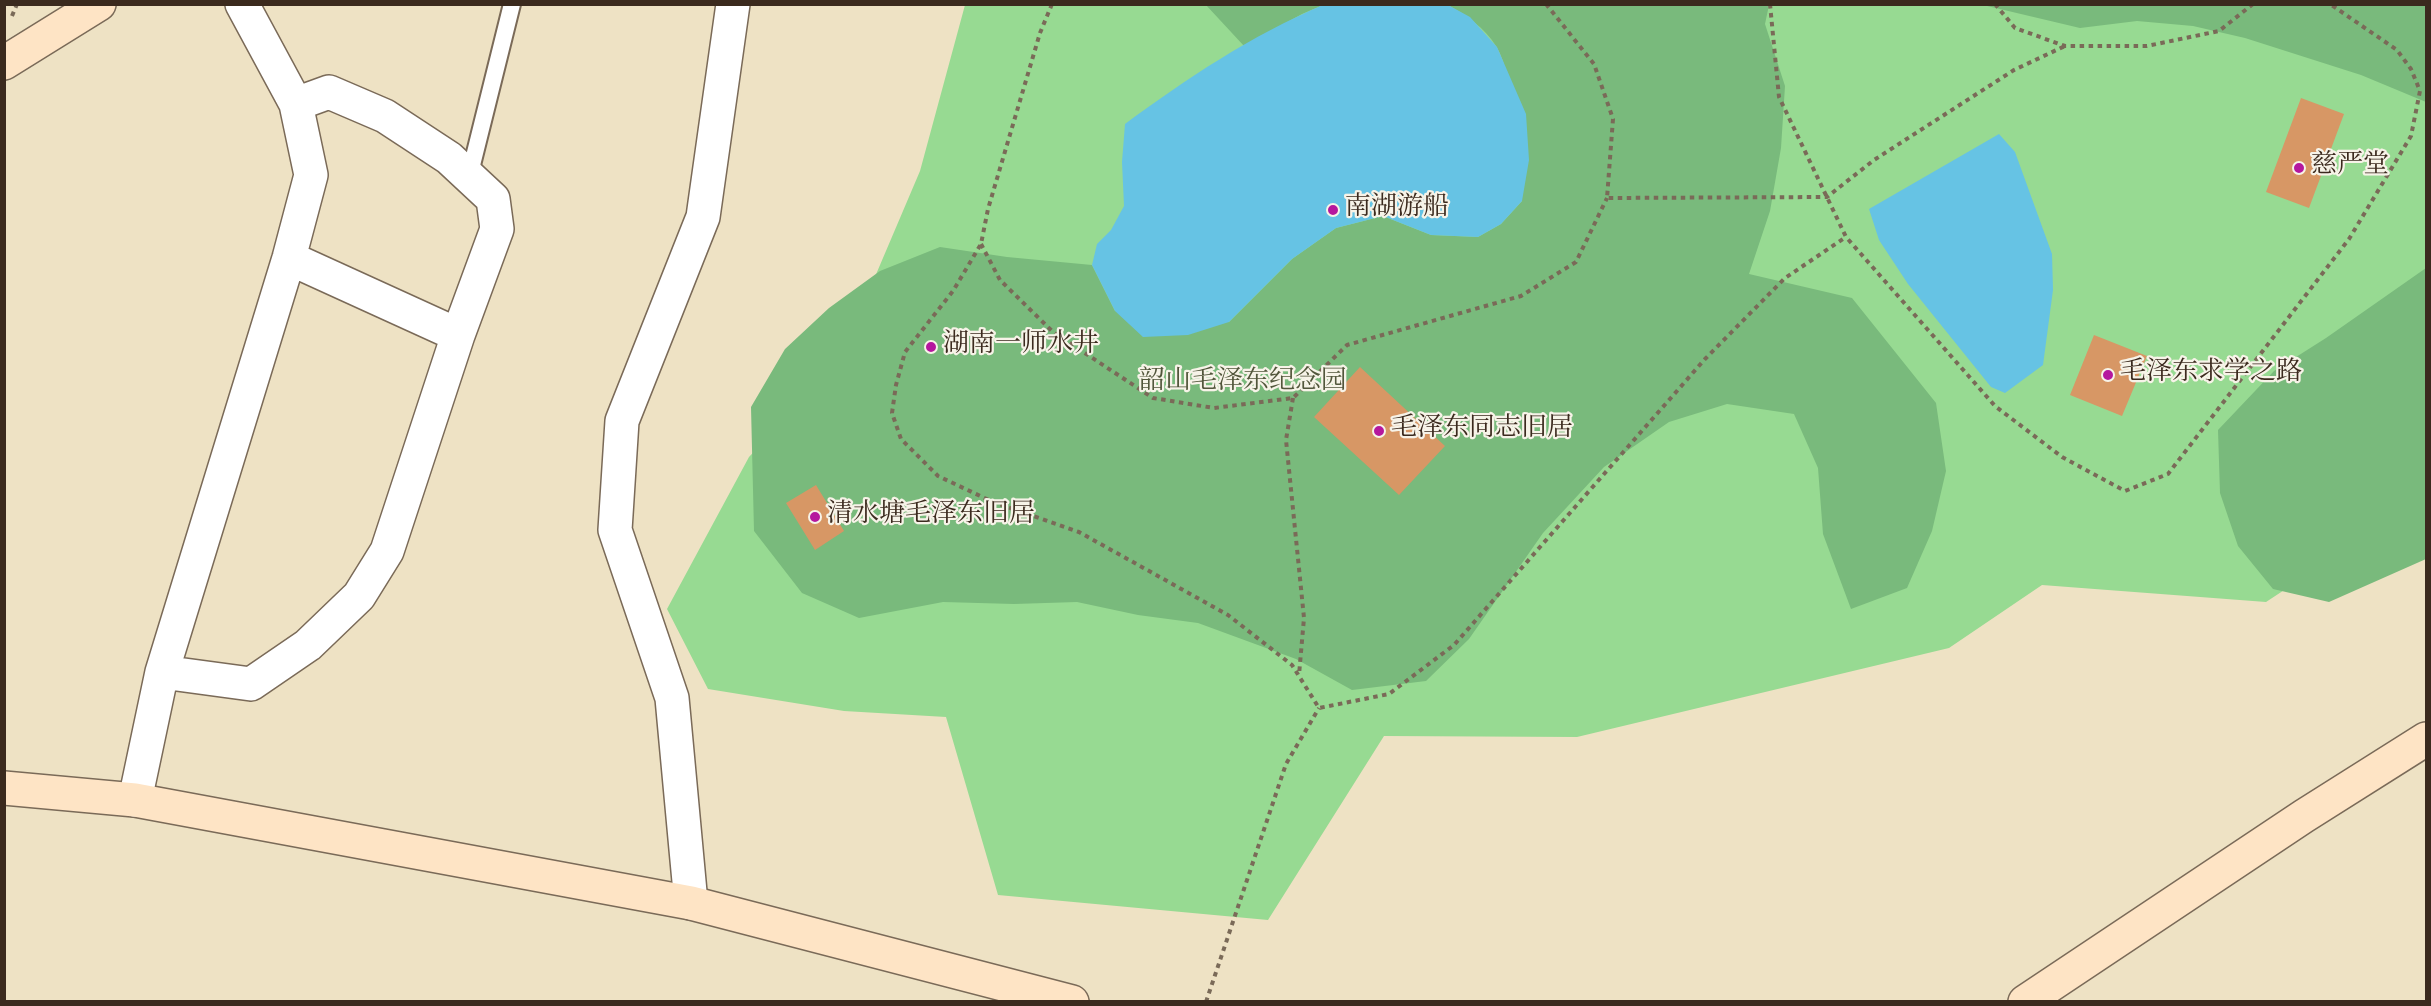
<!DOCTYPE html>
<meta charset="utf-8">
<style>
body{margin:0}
#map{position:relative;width:2431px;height:1006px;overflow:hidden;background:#eee2c4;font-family:"Sorts Mill Goudy",serif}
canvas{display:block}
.frame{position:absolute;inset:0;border:6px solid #3b2a1e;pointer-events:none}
</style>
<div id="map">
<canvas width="2431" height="1006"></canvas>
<div class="frame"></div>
</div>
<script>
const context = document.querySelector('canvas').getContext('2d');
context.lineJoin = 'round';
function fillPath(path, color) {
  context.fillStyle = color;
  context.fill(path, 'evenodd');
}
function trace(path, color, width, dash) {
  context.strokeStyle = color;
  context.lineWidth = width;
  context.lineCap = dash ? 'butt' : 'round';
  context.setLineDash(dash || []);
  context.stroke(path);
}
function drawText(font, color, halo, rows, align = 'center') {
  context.font = font + ' "Sorts Mill Goudy","Noto Serif SC",serif';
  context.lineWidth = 4.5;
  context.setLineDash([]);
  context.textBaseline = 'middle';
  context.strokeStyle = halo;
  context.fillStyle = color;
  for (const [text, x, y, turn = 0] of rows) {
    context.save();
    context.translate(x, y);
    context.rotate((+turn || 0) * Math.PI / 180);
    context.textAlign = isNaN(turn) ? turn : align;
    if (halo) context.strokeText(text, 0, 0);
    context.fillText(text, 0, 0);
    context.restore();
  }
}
fillPath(new Path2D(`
 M965 5H2426V497L2266 602 2042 585 1949 648 1577 737 1384 736 1268 920 998 895 946 717 844 711 708 689 667 609 749 457 840 359 920 171Z`), '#97da92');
fillPath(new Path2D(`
 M1206 5H1323L1302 14 1244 46Z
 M1448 5H1769L1765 24 1785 86 1781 148 1770 211 1749 274 1852 298 1936 403 1946 471 1932 531 1907 588 1851 609 1823 534 1818 468 1794 414 1727 404 1669 422 1604 467 1543 533 1469 639 1426 681 1352 690 1296 659 1198 623 1138 615 1077 602 1014 604 943 602 859 618 802 593 754 531 751 407 785 349 829 308 880 271 940 247 1007 257 1092 265 1115 311 1229 322 1292 259 1336 228 1383 216 1431 235 1478 237 1501 224 1522 201C1518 164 1515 76 1496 46 1485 28 1466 15 1448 5Z
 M1983 5H2426V102L2361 75 2245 38 2193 26 2137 21 2080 28Z
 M2426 268V559L2329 602 2273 589 2238 546 2220 493 2218 430 2274 371 2326 338Z`), '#79ba7c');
fillPath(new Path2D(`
 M1323 5H1448L1470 17 1497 47 1526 114 1529 160 1522 201 1501 224 1478 237 1431 235 1383 216 1336 228 1292 259 1229 322 1188 335 1143 337 1115 311 1092 265 1097 244 1111 230 1124 206 1122 162 1125 124C1186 79 1252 35 1323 5Z
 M1999 134 2015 152 2052 254 2053 290 2043 365 2005 393 1991 387 1908 284 1879 240 1869 209Z`), '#66c3e4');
fillPath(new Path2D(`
 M2301 98 2344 114 2309 208 2266 192Z
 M2094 335 2147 356 2122 416 2070 395Z
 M1360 367 1445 446 1399 495 1314 417Z
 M816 485 844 531 815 550 786 503Z`), '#d79765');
const lane = new Path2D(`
 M469 177 512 4`);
const street = new Path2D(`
 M296 104 329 92 385 116 449 158 493 199 497 229 458 335
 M162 672 251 684 308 645 359 596 387 551 458 335 289 258
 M135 800 162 672 289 258 311 175 296 104 242 4
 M691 903 672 698 615 530 622 421 703 217 733 4`);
const secondary = new Path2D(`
 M4 63 99 4
 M4 788 135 800 691 903 1072 1002
 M2025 1002 2304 816 2426 739`);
trace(lane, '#7a6a58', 20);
trace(street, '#7a6a58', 36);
trace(secondary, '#7a6a58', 36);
trace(new Path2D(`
 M1052 4 1040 33 988 209 981 244 953 291 905 352 896 385 892 413 901 439 938 476 993 502 1079 532 1228 615 1292 665 1319 708 1389 694 1454 645 1705 359 1785 278 1846 237
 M1546 4 1594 64 1613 119 1607 198 1827 197 1874 160 2014 70 2065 46
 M1770 4 1779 97 1846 237 1995 406 2062 457 2125 491 2168 474 2349 239 2411 136 2420 91 2411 69 2397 50 2330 4
 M1995 4 2015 28 2065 46H2147L2219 31 2253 4
 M12 16 17 4
 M981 244 1000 280 1053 332 1153 398 1214 408 1293 398 1347 345 1521 296 1576 262 1607 198
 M1293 398 1286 440 1304 618 1299 675
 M1206 1002 1286 764 1319 708`), '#7a6a58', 4, [4.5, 4.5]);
trace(lane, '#fff', 16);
trace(street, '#fff', 33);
trace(secondary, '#fee4c5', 33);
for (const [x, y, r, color] of [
 [2299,168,6,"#b5179e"],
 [1333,210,6,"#b5179e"],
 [931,347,6,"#b5179e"],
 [2108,375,6,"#b5179e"],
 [1379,431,6,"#b5179e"],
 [815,517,6,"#b5179e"]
]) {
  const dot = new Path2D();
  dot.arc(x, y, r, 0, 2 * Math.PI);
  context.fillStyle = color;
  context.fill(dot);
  trace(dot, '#f7f3e8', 2);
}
drawText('26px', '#3b2a1e', '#f7f3e8', [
 ["慈严堂",2311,168],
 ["南湖游船",1345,210],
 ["湖南一师水井",943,347],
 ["毛泽东求学之路",2120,375],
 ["毛泽东同志旧居",1391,431],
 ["清水塘毛泽东旧居",827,517]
], 'left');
drawText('26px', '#52563b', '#f7f3e8', [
 ["韶山毛泽东纪念园",1243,384]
]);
</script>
